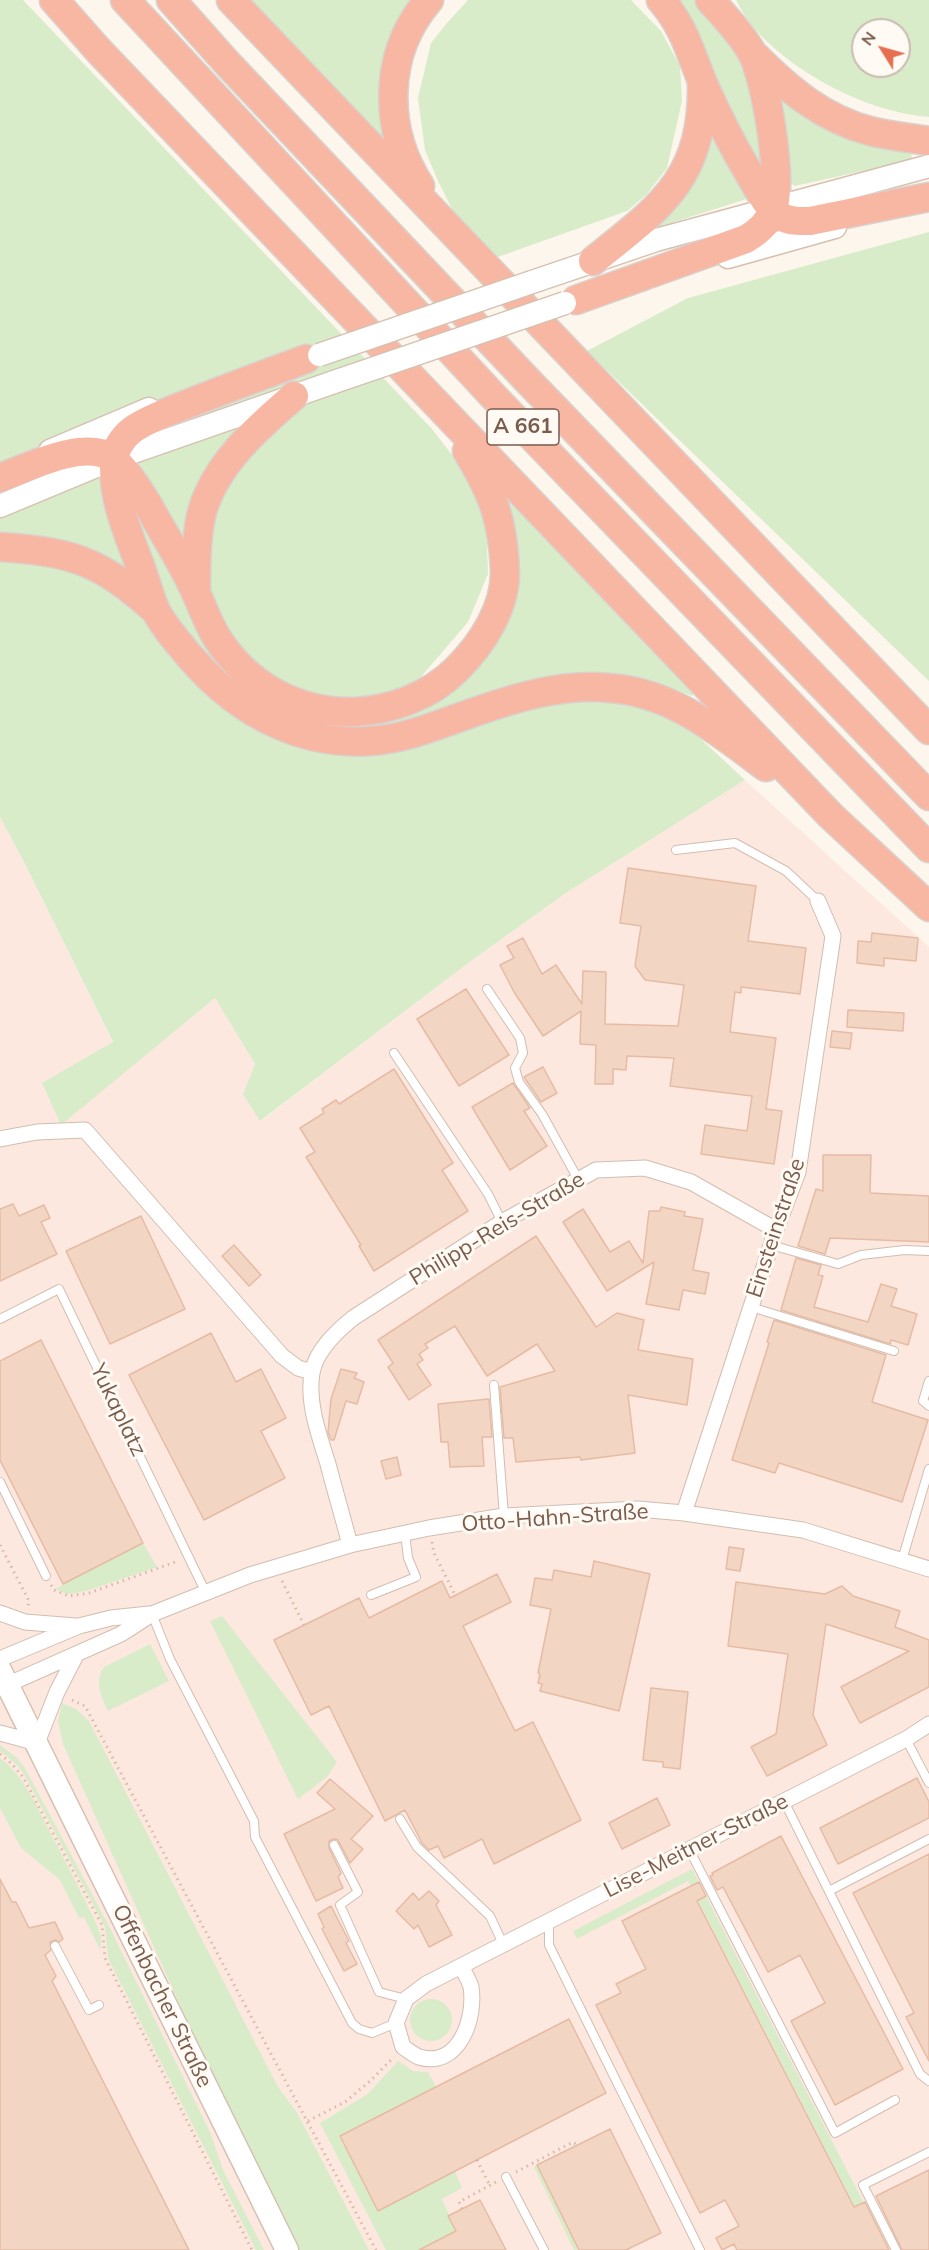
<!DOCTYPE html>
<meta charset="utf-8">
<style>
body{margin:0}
#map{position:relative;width:929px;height:2250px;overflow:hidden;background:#fdf6ec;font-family:Mulish,sans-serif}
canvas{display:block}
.north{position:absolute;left:851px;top:18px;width:60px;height:60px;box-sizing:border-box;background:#fffaf3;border:2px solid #cabbb1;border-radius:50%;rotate:307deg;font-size:16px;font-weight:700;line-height:24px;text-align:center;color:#7a5c4d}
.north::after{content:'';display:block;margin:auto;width:21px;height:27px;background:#e76f51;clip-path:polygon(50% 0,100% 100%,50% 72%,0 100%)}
</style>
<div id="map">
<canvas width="929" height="2250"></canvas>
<div class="north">N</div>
</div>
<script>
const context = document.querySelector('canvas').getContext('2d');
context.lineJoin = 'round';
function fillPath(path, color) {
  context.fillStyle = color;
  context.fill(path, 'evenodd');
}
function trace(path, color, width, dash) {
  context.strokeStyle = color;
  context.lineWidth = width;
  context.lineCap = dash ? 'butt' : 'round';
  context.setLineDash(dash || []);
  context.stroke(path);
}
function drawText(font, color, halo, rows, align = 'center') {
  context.font = font + ' Mulish,sans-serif';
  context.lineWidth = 6;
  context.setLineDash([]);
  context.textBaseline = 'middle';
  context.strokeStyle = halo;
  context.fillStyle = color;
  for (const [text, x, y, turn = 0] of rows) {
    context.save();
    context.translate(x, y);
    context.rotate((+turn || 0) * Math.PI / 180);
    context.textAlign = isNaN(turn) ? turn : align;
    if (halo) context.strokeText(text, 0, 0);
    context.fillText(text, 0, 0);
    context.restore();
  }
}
fillPath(new Path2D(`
 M745 780 929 947V2250H0V817L25 864 113 1043 42 1083 61 1124 215 998 255 1064 243 1094 261 1121 475 958 566 893Z`), '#fde8e0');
fillPath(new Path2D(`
 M0 0H23L432 429 465 472 486 516 488 574 468 622 420 678 425 700 493 637 499 491 695 693 692 696 668 686 634 677 610 674 584 673 502 712 572 701 628 704 676 716 745 780 566 893 475 958 260 1121 243 1094 255 1064 215 998 61 1125 42 1083 113 1042 25 864 0 817Z
 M246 0H416L397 165Z
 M468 0H631L661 31 680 66 682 101 667 168 647 194 627 211 495 258 453 211 438 181 425 150 418 98 431 43 447 23Z
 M675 0H696L730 40 751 90 765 182Z
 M736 0H929V117C867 112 794 74 753 27 746 19 741 9 736 0ZM863 30H899V66H863Z
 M771 88 911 149 912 160 795 186 788 182Z
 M708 108 750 198 655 228Z
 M929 232V681L587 351 688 298Z
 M143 1543 157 1567 86 1591 68 1594 55 1589Z
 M222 1616 337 1762 327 1777 298 1799 210 1621Z
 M150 1644 169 1681 108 1711C101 1697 94 1681 104 1667Z
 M62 1703 76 1709 89 1721 278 2087 296 2111 369 2250H298L205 2061 63 1744 58 1721Z
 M0 1745 17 1758 25 1768 108 1924 210 2132 224 2172 264 2250H256L108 1958 105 1927 24 1774 17 1765 0 1751Z
 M0 1758C25 1777 37 1807 51 1834 67 1864 82 1894 97 1925L101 1937V1951L84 1917 79 1918 60 1880 21 1848 0 1808Z
 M692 1869 888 2250H877L688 1881 577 1939 573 1931Z
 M410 2020a21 21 0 1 1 42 0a21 21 0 1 1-42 0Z
 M398 2061 413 2071 428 2072 436 2087 340 2137 378 2211 455 2171 462 2188 442 2199 456 2231 419 2250H386L320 2123 368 2094Z
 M537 2165 579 2249 574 2250 534 2167Z`), '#d8ecc9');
const building = new Path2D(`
 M628 868 756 886 748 941 806 948 800 994 741 987V993L735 992 730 1032 776 1038 766 1109 782 1111 774 1164 701 1154 705 1125 747 1131 752 1096 670 1086 674 1058 627 1056 626 1070 613 1069V1084H595L596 1045 580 1044 581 1011 543 1036 514 992 500 965 514 958 507 946 523 938 542 974 556 965 582 1004 583 971 606 972 605 1024 678 1026 684 985 645 980 635 966 641 926 620 923Z
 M872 933 918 938 916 961 884 958V966L857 963 858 941 871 942Z
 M466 989 509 1055 459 1086 417 1019Z
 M848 1010 904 1013 903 1031 847 1027Z
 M832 1031 852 1033 850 1049 830 1047Z
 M543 1067 557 1093 541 1102 524 1077Z
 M394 1069 453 1163 442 1170 468 1211 374 1271 359 1246 361 1245 306 1157 315 1152 300 1128 324 1113 322 1109 336 1100 339 1104Z
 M513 1083 530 1108 524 1111 547 1146 510 1170 472 1107Z
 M823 1155H871L870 1193 929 1196V1242L830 1238 825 1254 798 1246 816 1189 823 1191Z
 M13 1204 19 1216 44 1205 50 1218 41 1222 57 1254 0 1281V1209Z
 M661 1207 685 1212 684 1216 703 1219 693 1270 709 1273 705 1294 683 1290 679 1310 646 1304 654 1262 607 1291 563 1222 583 1209 610 1252 629 1241 643 1263 649 1211H660Z
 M141 1216 185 1309 110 1344 66 1251Z
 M536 1236 596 1327 617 1313 644 1320 638 1350 693 1359 687 1405 628 1395 635 1453 581 1460 580 1457 516 1462 513 1438H504L500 1387 555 1371 537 1344 487 1376 455 1326 425 1344 428 1348 419 1354 423 1360 417 1364 431 1385 409 1400 388 1367 393 1363 378 1340Z
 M234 1245 261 1275 249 1286 222 1256Z
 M796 1258 821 1265 818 1275 823 1276 814 1307 868 1322 881 1284 897 1289 891 1306 917 1314 908 1345 891 1340 890 1344 781 1310Z
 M774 1320 886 1355 872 1402 928 1420 902 1502 779 1463 775 1473 732 1460 769 1343 767 1342Z
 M211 1333 236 1382 261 1369 286 1418 261 1431 285 1478 204 1520 129 1375Z
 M41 1340 143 1543 63 1584 0 1460V1361Z
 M341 1369 357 1373 354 1378 364 1382 357 1404 346 1401 334 1440H331L328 1432 331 1399Z
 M489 1399 492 1437H482L484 1466 450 1467 448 1442H441L438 1404Z
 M397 1457 401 1475 386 1479 381 1461Z
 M729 1547 744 1549 740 1571 726 1569Z
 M594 1561 650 1574 619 1711 540 1691 542 1684 538 1683 540 1674 538 1673 551 1609 530 1605 535 1578 552 1580 554 1570 591 1577Z
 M497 1574 511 1602 463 1626 515 1731 533 1722 581 1820 494 1864 482 1839 444 1858 438 1846 429 1850 422 1843 405 1810 385 1821 329 1706 311 1715 274 1640 359 1598 369 1618 442 1581 450 1598Z
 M736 1582 825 1594 842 1586 853 1596 900 1611 895 1627 929 1640V1687L860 1723 841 1687 909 1651 826 1624 813 1715 827 1745 767 1776 751 1747 776 1734 788 1654 728 1646Z
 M651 1688 688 1692 680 1769 663 1767V1762L643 1760Z
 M917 1778 929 1802V1818L838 1864 820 1828Z
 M330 1779 373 1816 351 1839 363 1849 350 1863 338 1840 334 1839 329 1841V1848L341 1873 338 1877 343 1888 316 1901 284 1834 335 1809 317 1793Z
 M657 1798 670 1825 622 1849 609 1823Z
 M781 1836 903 2069 835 2105 791 2021 825 2003 800 1955 768 1972 723 1887 717 1890 710 1876 713 1875 712 1873Z
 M929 1854V2061L906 2017 914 2013 853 1893Z
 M0 1879 12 1902H16L29 1928 55 1922 63 1939 59 1942 55 1940 50 1942 51 1950 45 1955 56 1976 52 1981 189 2250H0Z
 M699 1882 706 1896 697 1901 854 2207 865 2202 889 2250H737L734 2244 722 2250 716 2238 739 2226 725 2200 700 2213 596 2005 621 1993 616 1984 646 1969 622 1921Z
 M429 1891 439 1901 436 1905 452 1935 429 1947 418 1925 414 1929 396 1911 413 1893 419 1900Z
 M331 1906 349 1941 346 1943 357 1964 344 1971 322 1929 324 1927 318 1914Z
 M569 2019 606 2093 378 2211 340 2136Z
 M610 2129 661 2233 626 2250H579L537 2165Z
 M929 2170V2250H902L876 2196Z
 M480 2200 506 2250H419L456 2231 448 2216Z`);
fillPath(building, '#f3d5c3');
trace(building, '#e6bba3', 1.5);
const lane = new Path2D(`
 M676 850 735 843 786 871 818 901
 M487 989 520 1038 523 1053 515 1068 519 1082 542 1114 578 1179
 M394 1053 488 1194 502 1222
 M771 1245 838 1264 861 1255 905 1250 929 1251
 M751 1307 894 1351
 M0 1319 59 1289 205 1591
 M929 1381 923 1401 929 1406
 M494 1385 504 1516
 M0 1482 46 1576
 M902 1560 929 1469
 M371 1595 416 1577 408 1558 405 1533
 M152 1614 170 1659 254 1821 255 1837 352 2023 359 2029 372 2033 396 2023
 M906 1739 929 1783
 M784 1801 920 2074 929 2081
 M400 1819 417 1847 490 1916 503 1944
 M334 1845 358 1892 340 1905 379 1992 406 1999
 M689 1849 835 2133 895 2100
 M829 1891 929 1839
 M549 1921V1945L700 2250
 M55 1946 89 2010 99 2005
 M506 2177 544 2250
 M896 2250 863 2185 929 2152`);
const street = new Path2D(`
 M0 1139 37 1132 85 1130 282 1356 298 1368 312 1372
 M684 1513 776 1230 798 1172 833 936 818 901
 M350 1545C343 1518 335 1491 328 1464 319 1435 307 1403 312 1373 316 1350 337 1331 353 1318L502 1222 596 1170 645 1168 691 1182 776 1230
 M0 1613 25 1622 76 1626
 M0 1659 79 1626 111 1618 149 1614
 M0 1688 121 1634 152 1614 250 1575 350 1545 429 1528 504 1516 638 1509 684 1513 803 1530 929 1569
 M0 1733 37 1743 57 1692 76 1655
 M461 1966C464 1972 469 1980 471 1987 476 2018 459 2069 419 2057 414 2055 408 2050 403 2047L396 2023 406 1999 426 1984 461 1966 906 1739 929 1724`);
const secondary = new Path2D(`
 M728 257 835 227
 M532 282 656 240 929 166
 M50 451 149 409
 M0 506 113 459 334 382
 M0 1670 287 2250`);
const highway = new Path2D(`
 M54 0 99 51 831 816 929 907
 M125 0 494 397 929 848
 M171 0 228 64 530 383 929 796
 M231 0 929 730
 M661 0C684 27 689 49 702 81 716 113 732 145 750 175 758 188 766 206 779 215 788 222 799 221 810 221L929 197
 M755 56C788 89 823 119 870 131 889 136 910 138 929 141
 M420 186C383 129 383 53 429 0
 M593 261C662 206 704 178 702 82
 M576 300 746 239C758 232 769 222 773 209 783 180 766 77 751 51 740 32 724 16 710 0
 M306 359C266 374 225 389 185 405 168 412 147 419 132 430 123 437 114 450 114 462 113 496 126 529 138 560 145 577 149 596 156 611 165 628 179 644 192 659 240 714 305 749 381 740 412 736 440 724 469 714 514 698 562 683 610 688 674 693 717 731 766 767
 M0 478C29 467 84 439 112 458 127 469 148 504 157 521 170 544 185 568 196 593 203 608 208 623 217 638 248 686 297 713 354 712 392 710 430 696 457 669 482 644 506 608 505 570 503 520 493 494 467 451
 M0 547C74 552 100 561 156 611
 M196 590C196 565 196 540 201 516 213 466 257 428 294 396`);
trace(lane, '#d1beb0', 10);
trace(street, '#d1beb0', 17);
trace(secondary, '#d6c0b0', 25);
trace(highway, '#dad1cd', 31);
trace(new Path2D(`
 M432 1542 434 1553 455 1595
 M0 1545 29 1601 28 1606
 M282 1581 304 1625
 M51 1585 54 1590 69 1596 89 1593 178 1561
 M72 1700 85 1706 376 2250
 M0 1754 12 1764 23 1777 102 1925 105 1958 252 2250
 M308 2121 345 2102 369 2082 394 2057
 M477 2160 490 2186
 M516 2172 573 2142 577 2145
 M462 2209 459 2202 496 2182
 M627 2249V2250`), '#d9b8a5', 3, [1.5, 4.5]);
trace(lane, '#fff', 8);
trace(street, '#fff', 15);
trace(secondary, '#fff', 22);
trace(highway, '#f7b7a3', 28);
const secondaryBridge = new Path2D(`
 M319 355 532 282
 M334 382 565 303`);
trace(secondaryBridge, '#d6c0b0', 25, []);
trace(secondaryBridge, '#fff', 22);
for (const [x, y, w] of [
 [523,427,72]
]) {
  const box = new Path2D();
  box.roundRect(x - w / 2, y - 18, w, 36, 4.5);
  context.fillStyle = '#fffaf3';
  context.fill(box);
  trace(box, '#7a5c4d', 1.5);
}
drawText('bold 21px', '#7a5c4d', null, [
 ["A 661",523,427]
]);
drawText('22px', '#7a5c4d', '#fffaf3', [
 ["Einsteinstraße",776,1228,-72],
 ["Philipp-Reis-Straße",497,1229,-31],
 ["Yukaplatz",118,1410,64],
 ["Otto-Hahn-Straße",555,1518,-4],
 ["Lise-Meitner-Straße",696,1846,-27],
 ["Offenbacher Straße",162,1996,64]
]);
</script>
